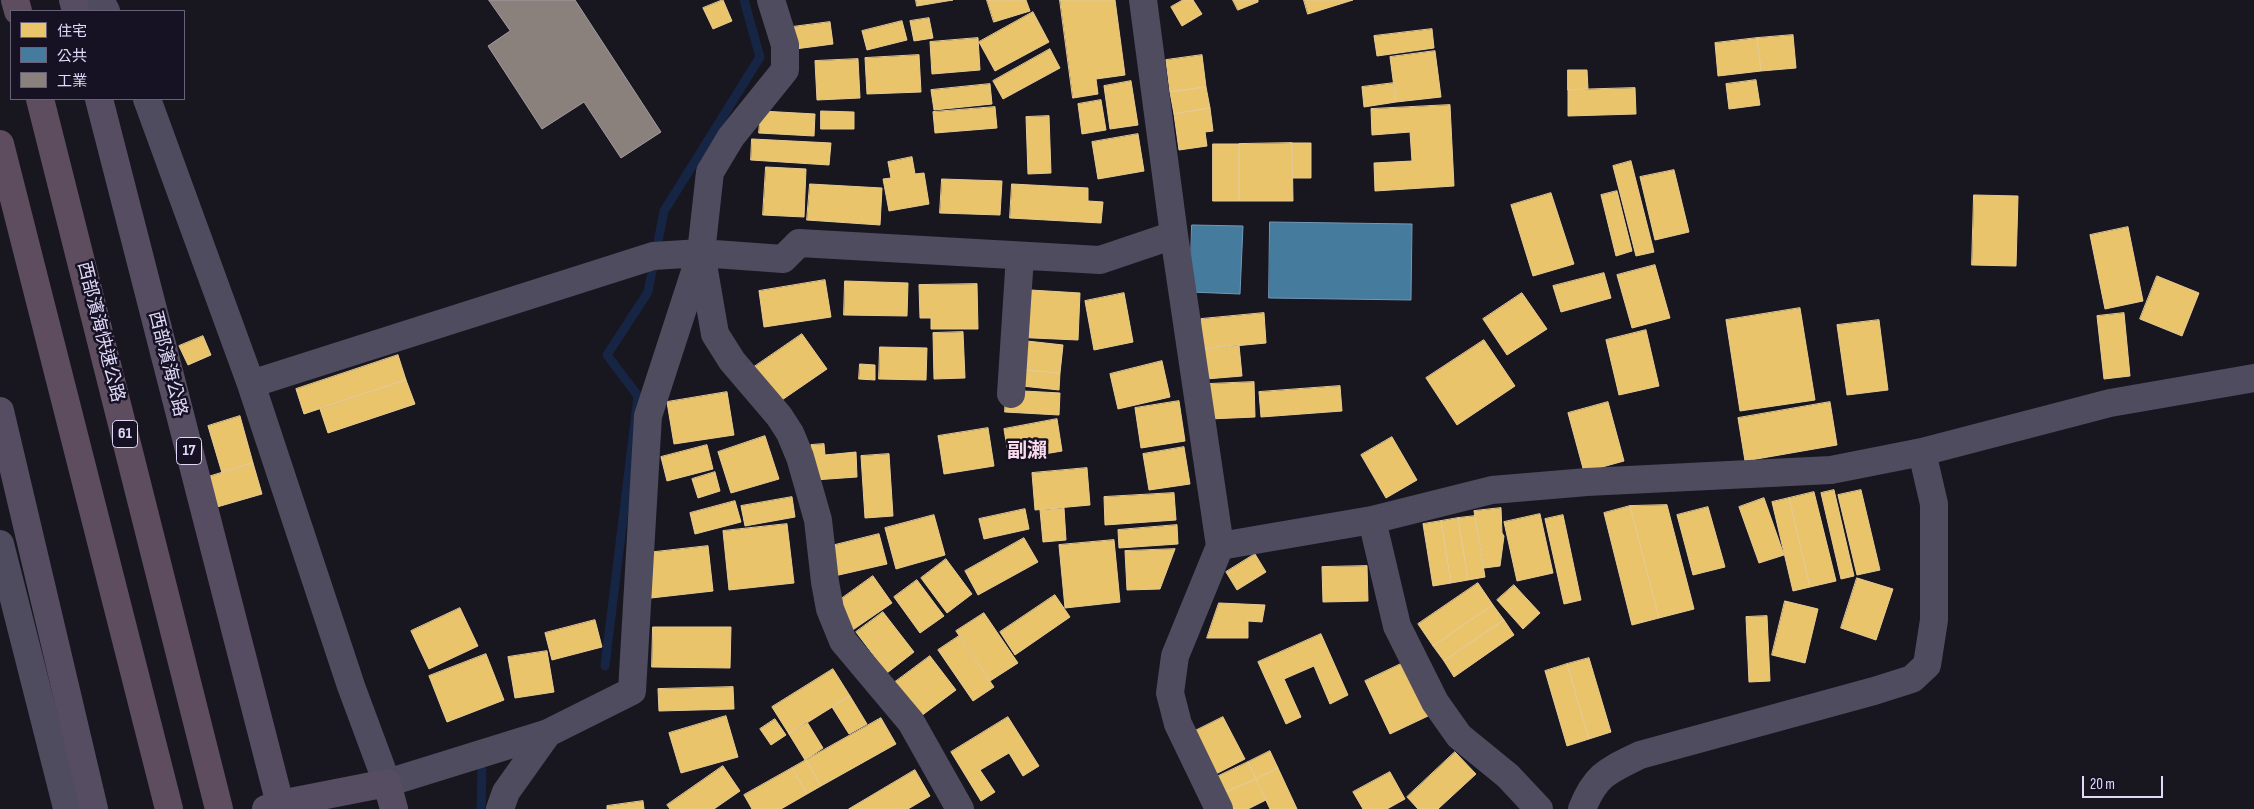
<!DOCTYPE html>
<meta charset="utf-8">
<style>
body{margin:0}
#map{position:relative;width:2254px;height:809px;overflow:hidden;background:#18161f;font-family:"Sofia Sans Condensed","Noto Sans TC",sans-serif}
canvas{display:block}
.legend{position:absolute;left:10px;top:10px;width:175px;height:90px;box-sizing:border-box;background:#161223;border:1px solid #676279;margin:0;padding:6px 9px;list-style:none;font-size:15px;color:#e0d9fa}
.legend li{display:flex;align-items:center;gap:10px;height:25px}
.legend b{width:25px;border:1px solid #676279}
.scale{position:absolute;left:2082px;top:776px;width:81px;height:22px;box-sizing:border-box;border:2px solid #e0d9fa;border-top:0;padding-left:6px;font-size:15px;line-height:18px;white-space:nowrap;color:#e0d9fa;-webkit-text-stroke:4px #161223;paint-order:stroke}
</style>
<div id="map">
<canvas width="2254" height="809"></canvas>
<ul class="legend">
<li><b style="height:14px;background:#e9c46a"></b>住宅</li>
<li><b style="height:14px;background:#457b9d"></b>公共</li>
<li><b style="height:14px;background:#8a817c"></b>工業</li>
</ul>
<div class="scale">20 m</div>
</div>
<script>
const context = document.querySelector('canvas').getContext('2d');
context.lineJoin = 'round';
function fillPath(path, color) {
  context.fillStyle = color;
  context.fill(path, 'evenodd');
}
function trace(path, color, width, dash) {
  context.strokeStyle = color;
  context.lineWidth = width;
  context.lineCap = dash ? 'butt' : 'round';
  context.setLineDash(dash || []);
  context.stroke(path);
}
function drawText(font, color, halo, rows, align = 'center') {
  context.font = font + ' "Sofia Sans Condensed","Noto Sans TC",sans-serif';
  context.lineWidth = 5;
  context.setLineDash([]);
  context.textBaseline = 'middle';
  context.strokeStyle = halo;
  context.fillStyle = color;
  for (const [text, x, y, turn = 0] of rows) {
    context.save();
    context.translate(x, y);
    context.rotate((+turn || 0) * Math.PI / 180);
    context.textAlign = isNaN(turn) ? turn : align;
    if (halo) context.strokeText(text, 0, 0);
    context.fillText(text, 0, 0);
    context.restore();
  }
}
const homes = new Path2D(`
 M723 0 732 21 713 29 703 8Z
 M916 0H953L917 6Z
 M987 0H1026L1030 11 994 22Z
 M1060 0H1115L1125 75 1096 79 1098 94 1073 98Z
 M1183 0H1193L1202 14 1182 26 1171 7Z
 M1233 0H1258V2L1238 10Z
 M1304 0H1353L1308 14Z
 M1033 12 1049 42 995 71 979 42Z
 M929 18 933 38 914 41 910 21Z
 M902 21 907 40 867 50 862 31Z
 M830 22 833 44 795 49 792 27Z
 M1432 29 1434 48 1377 56 1374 36Z
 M1793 35 1796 68 1761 71 1757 38Z
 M978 38 980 70 932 74 930 42Z
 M1757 38 1761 71 1718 76 1715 43Z
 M1050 49 1060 68 1003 99 993 81Z
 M1435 51 1441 97 1396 102 1390 57Z
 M919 55 921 92 867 94 865 58Z
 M1202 55 1206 87 1170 92 1166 60Z
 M858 59 860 98 817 100 815 61Z
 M1568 70H1587L1588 89 1568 90Z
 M1756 80 1760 105 1729 109 1726 84Z
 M1131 81 1138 125 1110 129 1104 86Z
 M1394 83 1396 102 1364 107 1362 87Z
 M990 84 992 104 934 110 931 90Z
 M1206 87 1210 108 1174 114 1170 92Z
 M1635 88 1636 114 1568 116V90Z
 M1101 100 1106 130 1082 134 1078 104Z
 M1450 105 1454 186 1375 191 1374 163 1412 161 1410 132 1372 135 1371 109Z
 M995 107 997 128 935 133 933 112Z
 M1210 108 1213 131 1205 132 1207 146 1179 150 1174 114Z
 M761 111 815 114 814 136 759 133Z
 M821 111 854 112V129H821Z
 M1049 116 1051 173 1028 174 1026 117Z
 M1138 134 1144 171 1098 179 1092 142Z
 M752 139 831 143 829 165 751 160Z
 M1292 143H1311V178H1293Z
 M1292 143 1293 201H1239V144Z
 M1213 144H1239V201H1213Z
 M912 157 915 174 924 173 929 204 889 211 883 179 891 178 888 162Z
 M1631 161 1654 252 1636 256 1613 166Z
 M766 167 806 169 804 217 763 215Z
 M1674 170 1689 232 1655 240 1640 177Z
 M942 179 1002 181 1000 215 940 213Z
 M810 184 882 188 880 225 807 220Z
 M1012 184 1088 188V201L1103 202 1101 223 1010 218Z
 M1617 191 1632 251 1616 256 1601 195Z
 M1551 193 1574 264 1533 276 1511 205Z
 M1974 195 2018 196 2016 266 1972 265Z
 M2128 227 2143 301 2105 309 2090 235Z
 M1655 265 1670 318 1632 328 1617 275Z
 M1604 273 1611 298 1561 312 1553 286Z
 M2157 276 2199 293 2182 336 2140 319Z
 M825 280 831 317 764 327 759 291Z
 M845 281 908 283 907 316 844 315Z
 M977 284 978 329H931V318H920L919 285Z
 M1014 289 1080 293 1078 340 1011 337Z
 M1124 293 1133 342 1094 350 1085 301Z
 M1522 293 1547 329 1507 355 1483 319Z
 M1800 308 1815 400 1740 411 1726 320Z
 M1264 313 1266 343 1203 349 1201 319Z
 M2124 313 2130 376 2104 379 2097 316Z
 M1879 320 1888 390 1847 395 1837 325Z
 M1646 330 1659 386 1619 395 1606 340Z
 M963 332 965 378 934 379 933 333Z
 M802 334 827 369 779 402 754 367Z
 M203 336 211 355 188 365 179 346Z
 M1018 340 1063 345 1060 373 1023 370Z
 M1484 340 1515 386 1457 425 1426 378Z
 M1239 345 1242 376 1206 379 1203 349Z
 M880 347 927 348 926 380 879 379Z
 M398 355 406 380 304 414 296 389Z
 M1162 361 1170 397 1118 409 1110 374Z
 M860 364 875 365V380L859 379Z
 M1023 370 1060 373 1059 390 1022 386Z
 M406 380 415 404 328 433 320 409Z
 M1254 382 1255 417 1209 419 1208 384Z
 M1340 386 1342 411 1261 417 1259 392Z
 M1006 390 1060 393 1059 415 1005 412Z
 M727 392 734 435 674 444 667 402Z
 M1179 401 1185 441 1141 448 1135 408Z
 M1608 402 1624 461 1584 472 1568 413Z
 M1830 402 1837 445 1745 461 1738 418Z
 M240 416 253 463 222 473 208 426Z
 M1057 419 1062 451 1009 460 1004 429Z
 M988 428 994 466 944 474 938 436Z
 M765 436 779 479 731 493 718 452Z
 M1392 437 1417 480 1386 498 1361 455Z
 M824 444 825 455 856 452 857 477 814 480 811 445Z
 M707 445 713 469 667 481 661 457Z
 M1184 447 1190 484 1149 490 1143 454Z
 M889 454 893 516 865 518 861 456Z
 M253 463 262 494 217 507 208 477Z
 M1087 468 1090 505 1035 510 1032 473Z
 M715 472 720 491 698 498 692 479Z
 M1834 490 1854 576 1841 579 1821 493Z
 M1861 490 1880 570 1857 575 1838 495Z
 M1814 492 1836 581 1810 587 1789 498Z
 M1174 493 1176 520 1105 525 1104 497Z
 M792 497 795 517 745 526 741 506Z
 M1764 498 1784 555 1759 563 1739 507Z
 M1789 498 1810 587 1793 591 1772 502Z
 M735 501 741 522 695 534 690 513Z
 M1667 505 1694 609 1659 618 1630 506Z
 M1630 506 1659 618 1632 625 1604 513Z
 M1708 507 1725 567 1693 575 1677 515Z
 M1064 508 1066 540 1043 542 1040 510Z
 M1501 508 1502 533 1504 536 1500 566 1484 568 1474 511Z
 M1025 509 1029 529 984 539 979 519Z
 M1540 514 1553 573 1517 581 1504 522Z
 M934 515 945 555 896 569 885 528Z
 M1563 515 1581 600 1564 604 1545 519Z
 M1475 516 1485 577 1468 580 1458 518Z
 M1458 518 1468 580 1451 583 1441 521Z
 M1441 521 1451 583 1433 586 1423 524Z
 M787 524 794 583 729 590 723 531Z
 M1177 525 1178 544 1119 548 1118 530Z
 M879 534 887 564 830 577 823 548Z
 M1024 538 1038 562 978 595 965 571Z
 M1114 540 1120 602 1065 608 1059 545Z
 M708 546 713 591 651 598 646 553Z
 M1175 549 1160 589 1127 590 1125 551Z
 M1255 554 1266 572 1237 590 1226 572Z
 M946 559 972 594 947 613 921 578Z
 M1367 566 1368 601 1323 602 1322 567Z
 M873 576 892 603 841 638 823 612Z
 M1857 578 1893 589 1876 640 1841 628Z
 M917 580 944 616 920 633 894 597Z
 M1478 583 1493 605 1433 646 1418 624Z
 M1514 585 1540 613 1523 629 1497 600Z
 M1055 595 1070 617 1015 655 1000 632Z
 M1785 601 1818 609 1805 663 1772 655Z
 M1219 603 1265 605 1262 622 1248 621V638H1207Z
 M1493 605 1504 620 1444 661 1433 646Z
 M460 608 478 646 429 669 411 631Z
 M883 612 914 652 887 673 856 632Z
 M984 613 1018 663 990 681 956 631Z
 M1767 616 1770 681 1749 682 1746 617Z
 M595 620 602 647 552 660 545 633Z
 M1504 620 1514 635 1454 677 1444 661Z
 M653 627H731L730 668 652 667Z
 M1321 634 1348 695 1330 704 1314 666 1284 679 1301 717 1286 724 1258 662Z
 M959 636 994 687 973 701 938 650Z
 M547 651 554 692 515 698 508 657Z
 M486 654 504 700 447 722 429 676Z
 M930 656 956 690 913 722 887 688Z
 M1589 658 1611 732 1589 739 1567 664Z
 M1403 663 1428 716 1390 734 1365 681Z
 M1567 664 1589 739 1567 746 1545 671Z
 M833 669 850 696 789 734 772 707Z
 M733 687 734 709 659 711 658 689Z
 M850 696 867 724 849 734 832 707Z
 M726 716 738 757 681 773 669 733Z
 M1008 717 1039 766 1023 776 1009 753 980 770 995 792 981 801 951 752Z
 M1223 717 1245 759 1210 777 1189 734Z
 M881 718 896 744 821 786 806 760Z
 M775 719 786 735 771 745 760 729Z
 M807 722 823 748 805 760 789 734Z
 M1270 751 1278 768 1256 779 1248 762Z
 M1455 752 1476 774 1438 809H1418L1407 797Z
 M806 760 821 786 807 794 792 768Z
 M1248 762 1256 779 1217 796 1210 780Z
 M723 766 740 791 714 809H670L667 805Z
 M792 768 807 794 781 809H752L744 795Z
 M1278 768 1297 809H1270L1256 779Z
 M915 770 930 796 908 809H849Z
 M1390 772 1405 799 1387 809H1363L1353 792Z
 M1256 779 1266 800 1248 809H1223L1217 796Z
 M643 801 644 809H607V806Z`);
fillPath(homes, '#e9c46a');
trace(homes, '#e6ca95', 1);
const public = new Path2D(`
 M1270 222 1412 224 1411 300 1269 298Z
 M1192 225 1243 226 1240 294 1190 292Z`);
fillPath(public, '#457b9d');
trace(public, '#7497b9', 1);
const industry = new Path2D(`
 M489 0H575L661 132 621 158 584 102 542 129 488 46 510 31Z`);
fillPath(industry, '#8a817c');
trace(industry, '#a49ba2', 1);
trace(new Path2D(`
 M605 666 638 396 607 355 648 292 664 211 760 57 744 0
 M481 809 482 770`), '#172544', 9);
trace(new Path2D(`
 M100 0 106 11
 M771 0 785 45V70L731 137 710 172 701 253 715 334 732 361 779 416 790 433 800 457 818 520 825 582 830 609 843 641 911 722 960 809
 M1143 0 1174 235
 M147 99 251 384 351 686 387 783 548 733 632 691 648 416 701 253 783 259 799 243 1100 260 1174 235 1220 546 1175 656 1170 693 1178 724 1219 809
 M251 384 653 256 701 253
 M1011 394 1020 256
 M1372 520 1397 626 1435 702 1459 736 1508 776 1539 809
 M0 544 66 804 69 809
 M1220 546 1372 520 1492 490 1587 482 1831 470 1922 452 2110 403 2254 378
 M500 809 506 792 548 733
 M1582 809C1596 774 1608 771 1640 755L1874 691 1912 679 1927 665 1934 620V504L1922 452`), '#4e4c5e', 28);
trace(new Path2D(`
 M73 0 76 11
 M99 99 280 804
 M0 411 94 809
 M266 809 280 804 387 783 394 809`), '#574d63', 28);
trace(new Path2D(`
 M15 0 18 11
 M40 99 219 809
 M0 144 169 809`), '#5d4d5e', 28);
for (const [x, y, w] of [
 [125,434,25],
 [189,451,25]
]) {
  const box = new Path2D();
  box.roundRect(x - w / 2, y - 13.5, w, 27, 4);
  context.fillStyle = '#161223';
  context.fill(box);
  trace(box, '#e0d9fa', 1);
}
drawText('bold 16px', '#e0d9fa', null, [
 ["61",125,434],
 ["17",189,451]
]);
drawText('18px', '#e0d9fa', '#161223', [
 ["西部濱海快速公路",100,332,76],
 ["西部濱海公路",167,364,76]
]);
drawText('bold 20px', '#fadbec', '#161223', [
 ["副瀨",1027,452]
]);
</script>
